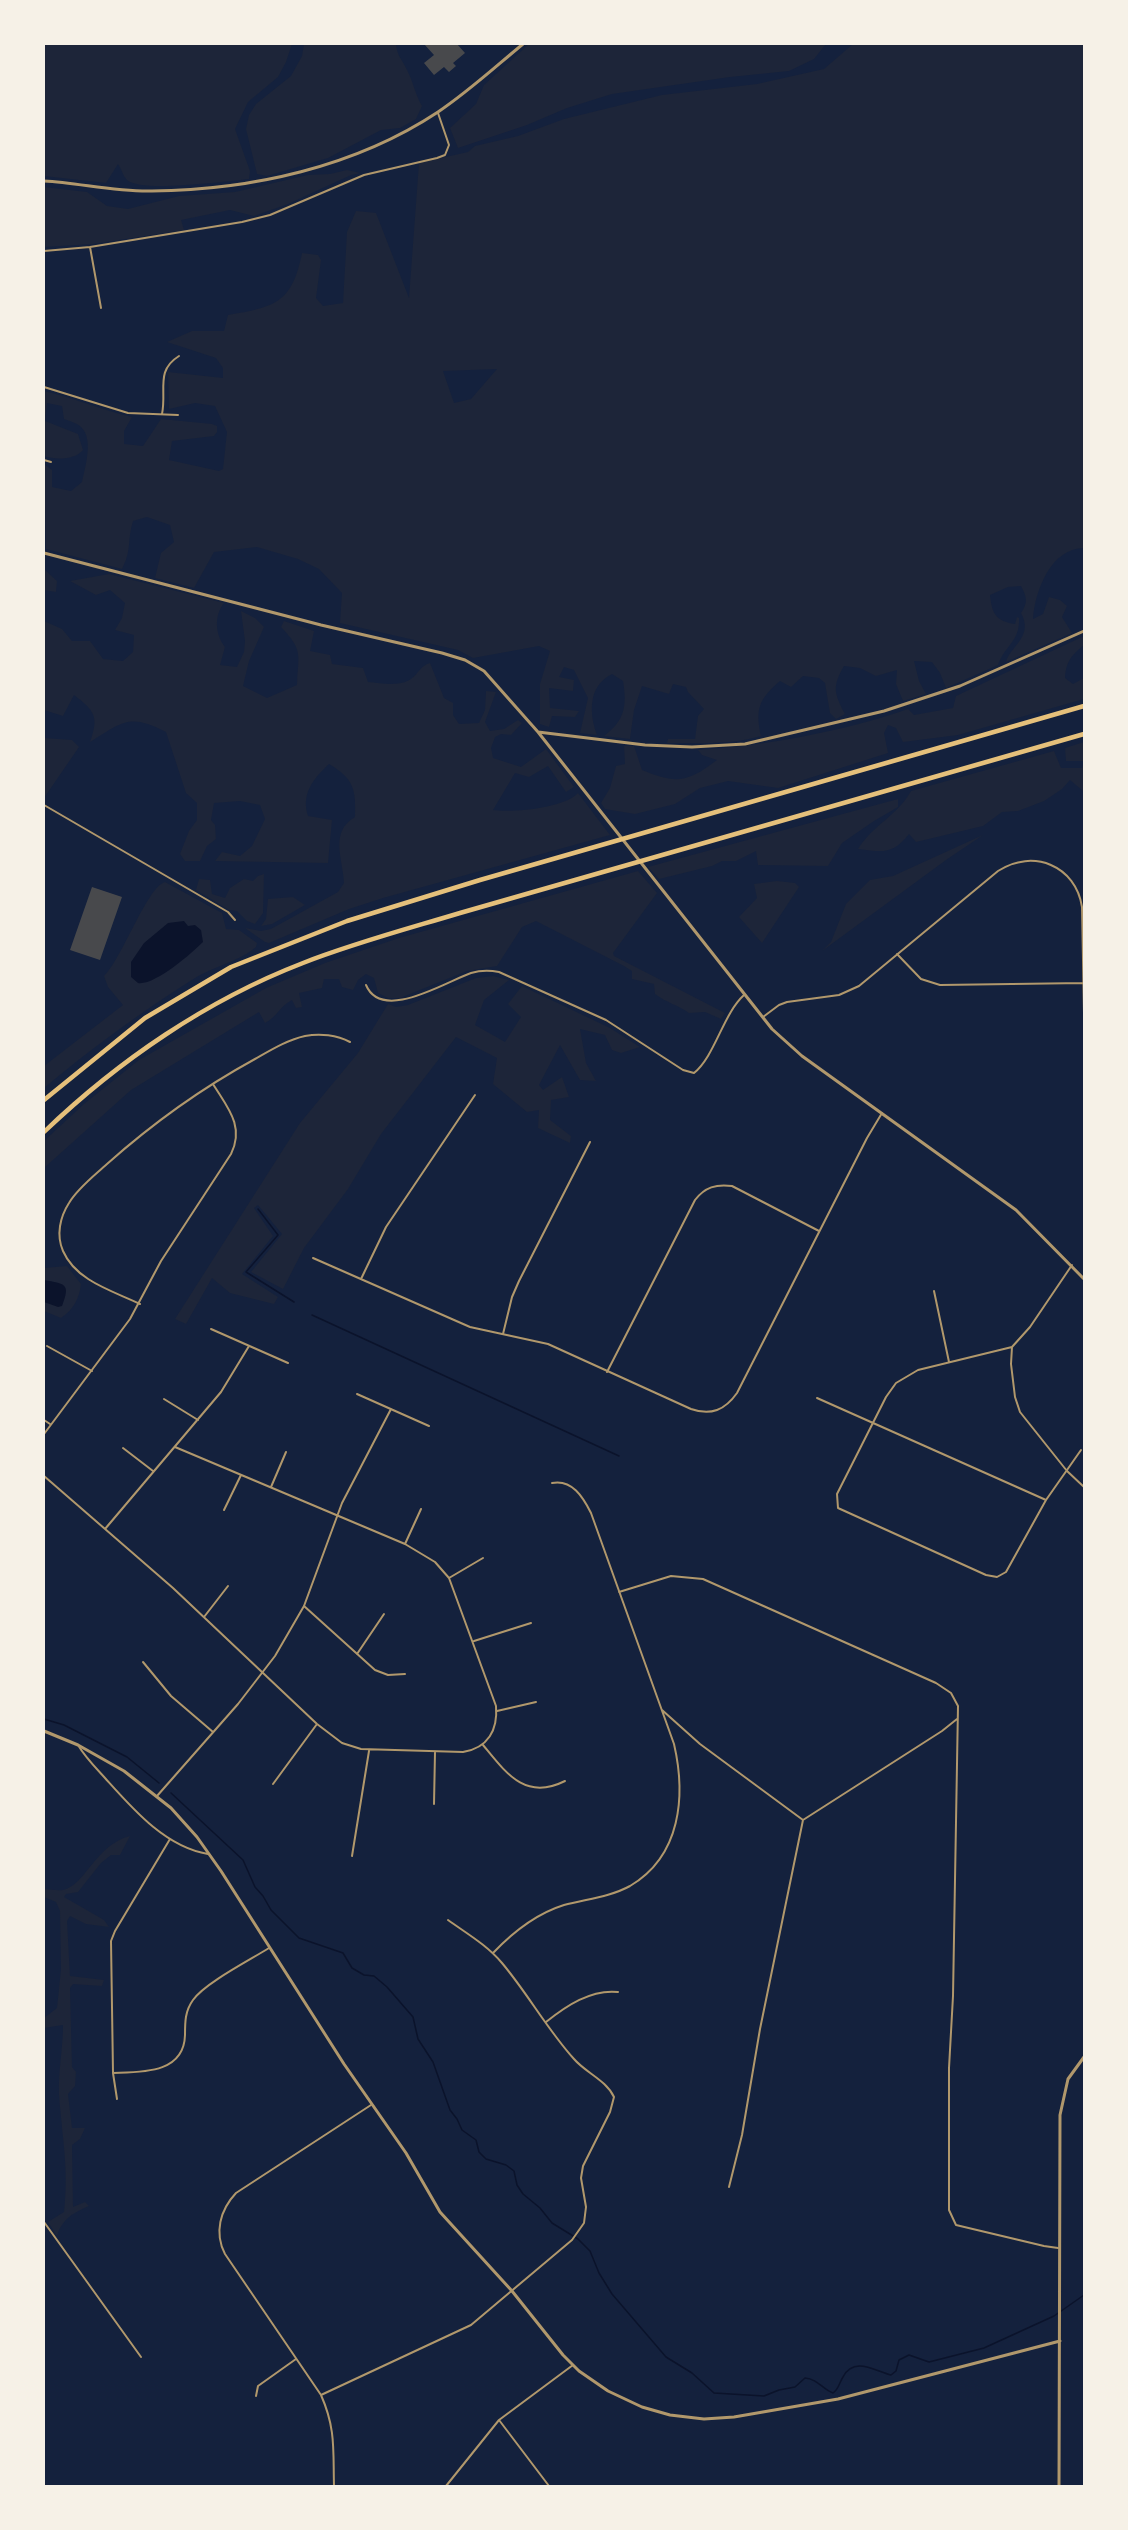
<!DOCTYPE html>
<style>
body{margin:0}
#map{position:relative;width:1128px;height:2530px;overflow:hidden;background:#14213d;font-family:Helvetica,sans-serif}
canvas{display:block}
.frame{position:absolute;inset:0;border:45px solid #f6f1e7;pointer-events:none}
</style>
<div id="map">
<canvas width="1128" height="2530"></canvas>
<div class="frame"></div>
</div>
<script>
const context = document.querySelector('canvas').getContext('2d');
context.lineJoin = 'round';
function fillPath(path, color) {
  context.fillStyle = color;
  context.fill(path, 'evenodd');
}
function trace(path, color, width, dash) {
  context.strokeStyle = color;
  context.lineWidth = width;
  context.lineCap = dash ? 'butt' : 'round';
  context.setLineDash(dash || []);
  context.stroke(path);
}
fillPath(new Path2D(`
 M44 44H292L286 62 278 77 248 102 235 129 250 171 249 179C227 181 141 193 127 180 123 176 121 168 118 164L106 183 44 176Z
 M304 44H396C397 56 402 59 407 70 413 81 415 94 422 106L416 119 400 128 381 130 328 158 267 176 257 174 246 129 249 115 256 104 291 76 302 56Z
 M529 44H826L814 59 789 71 730 77 612 94 567 108 527 125 458 148 450 128 476 104 484 85Z
 M853 44H1084V548C1051 548 1035 591 1033 619L1043 614 1049 597 1060 600 1067 606 1062 617 1072 633 1006 662C1010 646 1034 637 1021 613 1028 603 1027 597 1021 586L1008 587 990 595C992 614 996 621 1015 624L1017 617 1019 618C1020 642 1005 645 998 665L946 688 940 673 932 662 914 661 919 681 926 694 903 701 896 684 897 670 876 676 860 668 844 666C832 687 834 693 845 714L836 719 830 713 825 683 819 678 803 676 791 687 780 681C759 699 755 709 761 736 731 745 698 743 667 743L668 739H695L698 716 704 709 688 692 686 687 673 684 669 694 642 686 634 710 630 739 604 736C625 720 627 706 623 681L612 674C588 686 589 713 597 735L580 733 588 698 574 670 564 667 559 677 574 680 573 691 549 688 550 708 579 711 575 717 552 716 549 727 540 724V684L550 651 539 646 473 658 458 650 340 623 342 593 319 569 298 559 257 547 214 552 194 588 155 578 161 553 174 542 170 525 147 517 133 521C127 541 132 550 122 569L46 549 44 464 52 470V487L71 491 82 482C85 467 94 439 81 427 77 423 69 421 64 419L62 406 47 403 45 421 78 434 83 450C75 460 55 460 44 456V391C74 398 102 410 132 417L124 431V444L143 446 161 419 212 424 217 426V432L214 436 172 441 169 460 219 471 223 469 227 432 215 406 195 403 169 409 168 372 223 378V368L216 358 167 342 192 331H224L228 315C274 307 292 304 302 253L318 255 321 260 316 298 323 306 343 303 347 232 356 211 376 213 409 298 419 163 468 152 475 146 518 136 564 119 662 95 757 84 824 69ZM497 369 471 399 454 403 443 371Z
 M347 170 361 173 351 175 288 204 254 216 230 210 181 220 184 230 93 244 44 247V187L87 192 107 206 128 209 179 196 235 192 308 175 330 174Z
 M44 569 57 581 56 592 44 590Z
 M109 574 224 603C214 616 215 634 225 647L220 665 237 667 244 652 245 641 241 611 255 618 264 627 249 661 243 686 267 698 297 685C298 655 304 651 281 627L284 621 314 631 310 651 330 655 332 664 363 668 368 682C381 683 400 687 411 679 419 673 420 666 430 663L444 698 453 703V715L459 724 479 723 485 710 486 691 496 692 485 722 490 731 504 729 518 720 522 723 511 735 501 734 495 737 491 748 493 758 521 767 546 749 574 787 566 792 548 766 529 777 515 773 493 810C512 813 565 808 578 793L610 835 383 898 349 909 269 943 265 942 245 928 261 931 271 929 338 892 344 883C343 859 329 832 355 817 356 789 354 779 329 764 313 779 301 794 308 816L332 820 328 863 215 861 222 852 240 856 252 846 265 819 260 805 240 801 214 803 211 820 215 825 216 839 207 846 200 861H185L180 854 189 831 197 820V803L186 793 166 732C129 713 123 722 90 742 99 717 95 711 74 695L63 716 44 710V621L62 629 72 641H90L103 659 123 661 133 652 134 635 115 630 122 618 125 603 110 590 96 595 70 581Z
 M1084 636V645C1072 655 1066 661 1065 678L1073 684 1084 678V699L958 735 903 742 896 728 888 725 884 733 888 753 778 788 728 781 700 788 675 804 635 814 605 809 601 803 610 788 616 766 625 764 624 746H634L642 770C676 784 687 783 717 760L702 755 698 750C768 745 841 732 908 709L914 715 953 708 956 696Z
 M44 738 72 740 79 747 44 798Z
 M1084 742V788L1083 791 1070 780 1062 789 1044 801 1018 811 1002 812 983 826 916 842 909 834C892 855 883 852 858 849 872 826 898 815 911 791L1054 751 1061 768H1082L1084 761H1066L1065 748Z
 M898 799V807L874 821 842 843 828 866 758 865 756 851 736 861H722L712 866 659 879 648 867Z
 M983 835 946 860 822 951 831 942 846 904 870 880 893 876Z
 M638 871 657 893 613 953 614 956 725 1013 721 1019 705 1012 689 1013C678 1005 667 1003 655 994L654 984 632 979V971L624 966 536 921 522 927 497 966 467 971 400 998H388L378 993 374 978 366 974 358 980 353 990 342 987 339 979H324L322 988 299 993 302 1007 296 1008 292 1000C280 1006 277 1017 265 1023L259 1012 131 1090 44 1168V1141L84 1104 139 1060 266 988 325 963 399 938Z
 M264 874 263 913 255 924 247 921 237 911 229 910 196 890 199 879 210 880 212 894 225 898 230 888 244 879 253 881 258 876Z
 M777 881 795 883 799 887 762 943 739 917 757 898 754 884Z
 M165 882 222 913 226 929 239 930 257 943 256 947C242 960 213 967 195 978 141 1012 93 1047 44 1088V1066L123 1005 108 987 104 976C122 959 147 887 165 882Z
 M293 897 305 905 272 924 261 926 266 919 268 899Z
 M493 976 509 980 484 1000 475 1025 505 1042 521 1017 508 1004 522 986 610 1028 640 1047 621 1053 612 1050 605 1035 580 1029 586 1063 596 1081 580 1080 560 1045 539 1085 543 1090 562 1077 569 1097 551 1100 550 1120 571 1136 570 1143 538 1128 539 1110 527 1112 493 1084 497 1058 456 1037 381 1134 348 1189 304 1248 283 1289 251 1272 282 1234 258 1205 254 1208 273 1236 242 1274 278 1297 274 1304 230 1293 212 1278 186 1324 175 1319 300 1123 358 1053 388 1004 396 1007 408 1005 476 978Z
 M67 1266 81 1284C79 1299 74 1309 61 1318L44 1311V1268Z
 M130 1836 120 1855H111L101 1863 78 1892 66 1894 64 1897 104 1920 109 1927 86 1924 70 1916 67 1921 70 1976 104 1980 102 1986 73 1984 70 1988 72 2067 76 2072 75 2086 68 2094 72 2128H85L80 2139 72 2145 73 2207 85 2202 89 2206C73 2213 62 2219 57 2236L48 2222 64 2212C69 2168 62 2137 59 2095 58 2071 63 2049 63 2025L44 2028V2018L57 2008 61 1969 60 1911 56 1902 44 1897V1889C49 1889 58 1891 63 1890 86 1885 95 1845 130 1836Z`), '#1d2539');
fillPath(new Path2D(`
 M184 921 188 926 195 925 201 930 203 942C191 954 154 986 138 983L131 977V962L144 943 168 923Z
 M44 1280C65 1284 71 1283 62 1306L58 1307 44 1302Z`), '#0b132b');
trace(new Path2D(`
 M258 1209 278 1235 246 1272 294 1302
 M312 1315 619 1456
 M44 1719 64 1725 127 1757 159 1783
 M171 1793 243 1860 255 1887 263 1896 271 1910 299 1938 343 1953 352 1968 364 1975 374 1976 387 1987 413 2017 418 2039 433 2062 450 2110 457 2119 462 2130 476 2140 479 2152 486 2159 506 2165 514 2171 517 2185 523 2194 540 2208 552 2223 578 2239 590 2251 599 2273 612 2294 666 2357 692 2373 714 2393 764 2396 779 2390 795 2387 805 2378C818 2379 822 2389 833 2393 839 2389 839 2383 843 2377 854 2356 875 2371 891 2375L896 2371 899 2360 909 2355 929 2362 984 2348 1054 2316 1084 2295`), '#0b132b', 1.5);
fillPath(new Path2D(`
 M424 44H457L465 53 453 63 456 66 449 72 444 67 434 75 424 63 434 55Z
 M92 887 122 897 100 960 70 950Z`), '#48494c');
trace(new Path2D(`
 M90 247 101 308
 M44 251 90 247 242 222 270 215 364 175 437 158 445 155 449 145 438 113
 M44 387 128 413 178 415
 M162 414C167 390 155 371 179 356
 M44 460 51 462
 M44 805 228 912 235 920
 M897 954 921 979 940 985 1084 983
 M366 985C382 1023 447 981 471 973 481 970 489 970 499 972L606 1020 683 1070 694 1073C715 1056 723 1014 744 995
 M763 1017 779 1005 787 1002 839 995 859 986 998 871C1033 848 1076 866 1082 907L1084 1013
 M313 1258 470 1327 548 1344 691 1409C711 1416 725 1410 737 1393L867 1138 882 1113
 M1072 1265 1030 1327 1012 1347 1011 1364 1015 1397 1020 1412 1067 1471 1084 1487
 M361 1279 386 1227 475 1095
 M934 1291 949 1362
 M140 1304C113 1291 76 1281 63 1251 56 1235 60 1217 69 1203 78 1188 94 1176 107 1164 153 1123 202 1088 255 1059 271 1050 287 1040 305 1036 320 1033 337 1035 350 1042
 M211 1329 288 1363
 M503 1334 512 1297 519 1281 590 1142
 M47 1346 92 1371
 M1012 1347 918 1370 896 1383 886 1397 837 1494 838 1508 986 1575 997 1577 1006 1572 1046 1500 1081 1450
 M607 1372 695 1200C705 1187 716 1184 732 1186L819 1231
 M357 1394 429 1426
 M817 1398 1046 1500
 M164 1399 198 1420
 M44 1420 50 1424
 M44 1434 130 1319 161 1261 231 1154C245 1126 227 1107 213 1084
 M123 1448 153 1471
 M44 1476 173 1588 317 1724 342 1743 361 1749 463 1752C488 1748 498 1730 496 1706L449 1578 435 1562 405 1544 175 1447
 M271 1487 286 1452
 M224 1510 241 1475
 M105 1529 221 1392 249 1346
 M405 1544 421 1509
 M449 1578 483 1558
 M619 1592 671 1576 703 1579 936 1683 951 1693 958 1706 953 1996 949 2068V2210L956 2225 1044 2246 1058 2248
 M304 1606 375 1670 388 1675 405 1674
 M204 1617 228 1586
 M474 1641 531 1623
 M357 1654 384 1614
 M143 1662 171 1696 213 1732
 M662 1710 700 1744 803 1820
 M497 1711 536 1702
 M78 1745C85 1757 95 1767 105 1778 132 1808 165 1847 208 1854
 M483 1745C506 1773 525 1801 565 1781
 M273 1784 317 1724
 M157 1796 238 1704 275 1656 304 1606 342 1503 391 1409
 M434 1804 435 1752
 M352 1856 369 1751
 M493 1953C513 1932 535 1914 564 1905 586 1899 610 1897 630 1886 681 1856 686 1796 674 1744L591 1513C583 1497 572 1479 552 1483
 M546 2022C566 2006 591 1989 618 1992
 M113 2073C141 2072 184 2074 185 2035 185 2022 185 2011 193 2000 205 1983 250 1960 269 1948
 M117 2099 113 2073 111 1941 115 1931 170 1839
 M729 2187 742 2135 760 2029 803 1820 942 1731 957 1719
 M44 2222 141 2357
 M321 2395 471 2325 572 2240 584 2223 586 2207 581 2178 583 2166 610 2112 614 2097C606 2080 586 2073 574 2059 547 2029 528 1994 502 1963 487 1945 466 1933 448 1920
 M256 2396 258 2386 296 2359
 M499 2420 549 2486
 M334 2486C333 2450 336 2429 321 2395L225 2254C214 2233 220 2210 236 2193L371 2105
 M446 2486 499 2420 573 2365`), '#b1986c', 2);
trace(new Path2D(`
 M44 181C80 183 115 192 152 191 251 190 355 167 438 112 468 92 495 67 523 44
 M44 553 321 625 442 653 465 660 484 671 538 732 772 1029 802 1056 1016 1210 1084 1279
 M538 732 645 745 692 747 745 744 884 711 960 686 1084 631
 M44 1731 78 1745 124 1771 171 1808 197 1837 221 1871 344 2064 406 2153 440 2212 512 2291 563 2355 579 2371 608 2391 642 2407 670 2415 704 2419 734 2417 838 2399 1060 2341
 M1059 2486 1060 2115 1068 2079 1084 2057`), '#b1986c', 3);
trace(new Path2D(`
 M44 1100 145 1018 231 967 347 921 480 880 1084 706
 M44 1132C118 1061 207 1000 303 963 354 943 407 929 460 913L1084 734`), '#e5c07b', 4.5);
</script>
